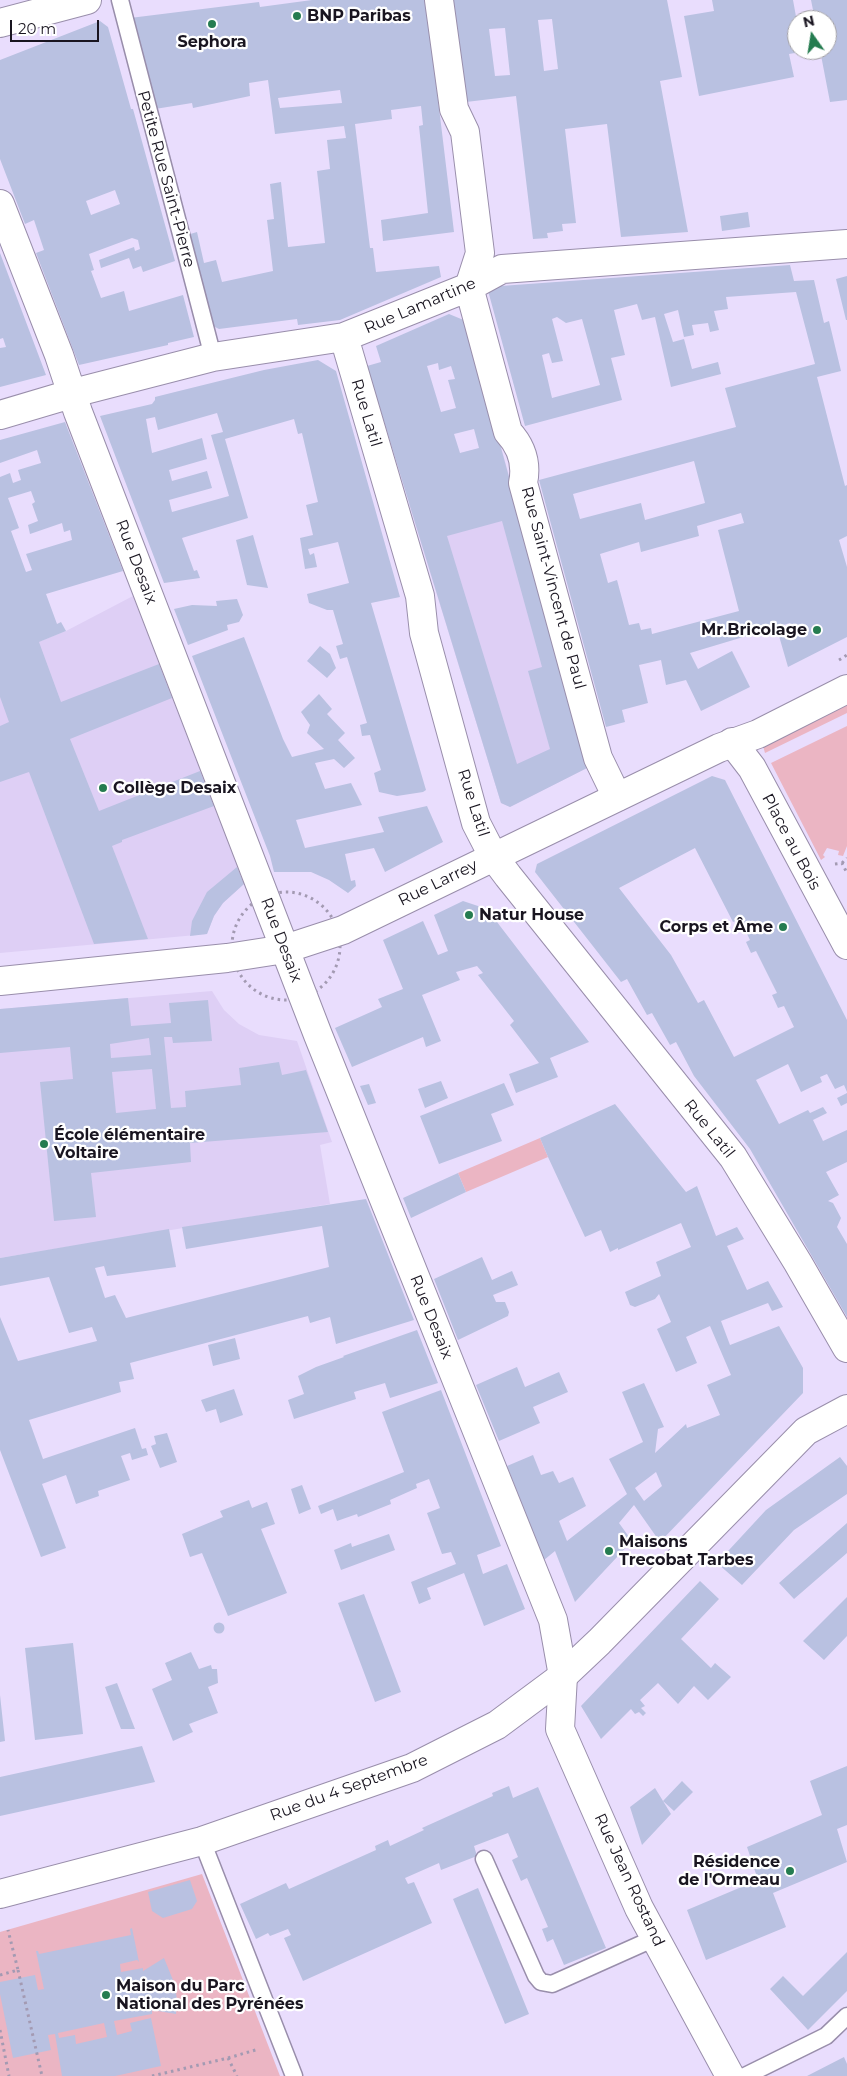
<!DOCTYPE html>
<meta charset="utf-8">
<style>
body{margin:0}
#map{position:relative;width:847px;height:2076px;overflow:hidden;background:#e9ddfd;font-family:Montserrat,sans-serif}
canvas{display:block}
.north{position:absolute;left:787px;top:10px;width:50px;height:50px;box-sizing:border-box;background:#fff;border:1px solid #a3a1a6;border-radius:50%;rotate:347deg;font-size:14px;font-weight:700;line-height:20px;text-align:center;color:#191520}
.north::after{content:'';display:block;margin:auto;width:18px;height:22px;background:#257c50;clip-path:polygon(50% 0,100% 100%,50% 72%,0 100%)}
.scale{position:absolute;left:10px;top:20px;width:89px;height:22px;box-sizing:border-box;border:2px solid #191520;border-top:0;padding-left:6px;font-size:15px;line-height:18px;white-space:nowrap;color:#191520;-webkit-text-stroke:4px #fff;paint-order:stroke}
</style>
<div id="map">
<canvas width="847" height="2076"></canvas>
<div class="north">N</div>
<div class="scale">20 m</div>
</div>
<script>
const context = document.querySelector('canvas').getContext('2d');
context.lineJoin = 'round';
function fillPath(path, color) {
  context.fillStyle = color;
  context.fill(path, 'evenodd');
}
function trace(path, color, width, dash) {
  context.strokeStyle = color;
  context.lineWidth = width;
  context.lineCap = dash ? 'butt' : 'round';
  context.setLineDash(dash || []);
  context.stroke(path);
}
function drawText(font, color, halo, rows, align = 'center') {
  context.font = font + ' Montserrat,sans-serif';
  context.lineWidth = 4.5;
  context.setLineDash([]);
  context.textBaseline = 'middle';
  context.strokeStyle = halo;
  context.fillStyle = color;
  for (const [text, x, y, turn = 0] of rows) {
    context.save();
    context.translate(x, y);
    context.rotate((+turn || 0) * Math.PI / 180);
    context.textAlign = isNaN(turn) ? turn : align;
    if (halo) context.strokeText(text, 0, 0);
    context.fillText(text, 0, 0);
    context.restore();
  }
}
fillPath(new Path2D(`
 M500 443 589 767 510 807 501 803 409 504 435 497 425 462Z
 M133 596 244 884 223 903 214 916 207 934 0 953V657L66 631Z
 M212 991 224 1010 239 1024 259 1035 297 1041 332 1142 320 1145 330 1204 0 1258V1009Z`), '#decff5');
fillPath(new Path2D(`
 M847 697V713L765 753 763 746Z
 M847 726V846L843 856 838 855 839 851 827 848 823 855 825 857 821 860 771 763Z
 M540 1138 548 1157 466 1192 458 1173Z
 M202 1874 280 2076H0V1932Z`), '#ebb5c3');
fillPath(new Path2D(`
 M312 0H426L454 232 383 241 381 220 428 213 419 126 423 125 421 106 391 110 392 119 355 124 370 248H373L376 272 439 266 441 277 340 320 298 325 297 319 219 329 211 325 187 235 197 232 204 263 216 260 222 282 273 271 267 220 274 219 270 184 281 182 288 247 325 243 317 171 330 169 327 140 346 138 344 126 275 134 268 80 249 83 250 96 193 108 192 103 155 109 130 18 259 2 260 7ZM340 90 342 103 280 108 278 98Z
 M452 0H667L682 77 660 81 688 232 621 237 607 124 565 129 576 223 562 224 563 231 547 233 548 238 533 239 516 96 466 102ZM552 19 558 69 544 71 538 20ZM505 28 510 75 495 76 489 29Z
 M712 0H793L797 22V50L807 51 789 54 794 77 699 96 684 16 714 11Z
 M811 0H847V100L830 102 820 50H827V20H815Z
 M100 21 108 27 131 109H133L175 261 143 272 141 266 133 269 129 258 101 268 99 260 134 247 135 251 140 249 138 240 132 238 89 254 94 270 91 271 101 298 124 291 129 311 183 295 194 337 168 343V345L79 365 36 253 44 250 34 220 25 224 0 159V60ZM115 190 120 204 91 215 86 201Z
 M748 212 750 227 722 231 720 216Z
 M0 253 46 375 0 387V348L6 347 3 338 0 339Z
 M790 265 794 281 814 280 824 323 829 321 841 371 817 377 845 486 847 485V536L839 540 847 567V637L788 667 779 636 793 632 790 623 690 653 698 669 732 651 750 687 701 711 686 680 666 685 661 660 639 665 648 703 622 710 625 722 606 727 539 480 736 427 725 388 815 364 796 292 726 297 728 309 714 311 719 330 710 332 708 323 692 325 694 335 684 337 678 310 664 314 673 342 684 339 692 369 718 362 721 374 671 387 655 317 642 320 637 304 614 310 625 355 611 358 622 400 525 426 487 287ZM557 317 566 323 582 319 600 385 552 398 542 355 549 353 552 363 563 361 552 319ZM694 461 705 503 645 520 641 503 580 519 573 494ZM741 513 744 523 718 530 739 611 652 634 651 628 641 630 639 623 629 625 617 580 608 583 600 554 639 542 641 552 699 536 697 526Z
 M847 276V320H846L836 279Z
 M449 314 466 321 589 767 510 807 501 803 367 366 381 362 376 346ZM438 363 439 370 451 366 455 379 448 380 456 408 441 412 427 366ZM474 429 479 448 460 453 454 434ZM502 521 542 667 528 671 550 749 517 764 447 536Z
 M318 360 336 371 400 597 371 603 426 790 423 792 397 796 379 792 374 773 381 770 370 735 362 736 360 725 367 723 347 657 340 659 336 646 343 644 333 610H327L309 603 307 594 349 583 338 542 308 549 310 555 314 553 317 567 305 569 300 538 313 535 306 505 318 502 302 433 298 434 294 419 225 439 248 518 182 538 194 571 197 570 200 578 164 583 100 416 152 404 155 400V397L175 392 264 370ZM217 413 223 432 211 435 229 496 172 512 169 500 212 488 207 471 172 481 169 470 207 459 202 438 152 453 146 419 155 417 158 430Z
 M65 422 123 571 46 594 57 624 61 622 66 631 39 642 61 702 159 664 172 698 70 739 99 811 200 771 214 806 122 840V842L112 846 148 939 94 944 29 772 0 782V726L9 722 0 697V477L10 473 13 483 21 480 18 470 41 463 37 450 0 463V440ZM31 491 35 502 32 504 38 521 28 525 30 534 62 523 64 532 70 530 72 540 26 554 32 570 26 572 11 531 19 528 8 498Z
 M253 535 256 546 268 588 247 585 236 540Z
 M237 599 243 615 239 622 227 625 228 630 188 645 174 609 192 605 217 606 216 601Z
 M244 637 283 739 292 757 324 749 307 733 310 725 301 712 319 694 332 709 327 714 345 733 338 740 355 758 344 768 334 759 315 763 325 789 351 783 362 805 296 820 305 848 384 832 378 817 427 806 443 842 385 872 374 848 345 854 351 881 355 880 356 886 348 893 329 880 311 872H274L270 856 192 656Z
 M320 646 330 654 336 668 327 678 307 661Z
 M712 776 725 780 847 1020V1092L844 1085 835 1089 827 1074 820 1077 822 1082 801 1092 788 1064 756 1080 779 1124 808 1110 810 1113 823 1107 827 1113 813 1120 823 1141 847 1130V1162L826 1172 839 1195 828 1201 833 1203 841 1218 837 1227 847 1244V1317L750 1149 694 1076 676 1042 670 1045 652 1013 647 1015 627 979 621 982 535 872 537 864ZM695 848 733 922 740 919 750 940 746 942 751 953 756 951 777 993 772 995 778 1008 784 1006 794 1027 734 1057 704 1000 698 1003 671 955 619 888Z
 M237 867 244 884 223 903 214 916 207 934 190 936 192 921 207 892Z
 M463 901 487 909 589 1042 550 1058 558 1077 516 1093 509 1074 539 1063 510 1025 514 1021 478 975 483 973 477 966 456 972 460 980 422 995 441 1041 426 1047 423 1037 352 1067 335 1028 382 1007 378 999 403 989 383 940 423 921 438 955 448 951 434 915Z
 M128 998 131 1026 171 1023 169 1003 208 1000 212 1041 173 1043 172 1037H164L171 1108 186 1107 185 1091 241 1085 239 1068 279 1062 282 1075 306 1070 328 1132 190 1143 191 1162 91 1173 96 1217 54 1221 40 1082 73 1079 70 1047 0 1053V1009ZM149 1038 151 1055 111 1058 110 1044ZM152 1069 156 1109 116 1113 112 1072Z
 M441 1081 448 1098 425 1108 418 1089Z
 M504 1083 514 1105 491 1114 502 1141 439 1164 420 1116Z
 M369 1084 376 1103 368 1105 360 1086Z
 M847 1093V1103L841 1106 837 1098Z
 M615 1104 686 1192 697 1186 716 1236 737 1227 744 1239 727 1246 747 1290 768 1281 783 1307 772 1311 768 1303 721 1321 730 1345 779 1326 803 1368V1393L660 1542 634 1505 619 1523 632 1541 575 1602 555 1551 544 1560 507 1466 533 1455 541 1475 553 1471 559 1483 573 1477 586 1506 559 1521 567 1541 627 1494 609 1459 643 1442 622 1392 644 1383 664 1427 658 1429 655 1453 686 1424 687 1428 720 1415 707 1385 731 1375 710 1326 686 1337 697 1363 676 1372 657 1329 671 1322 659 1294 655 1299 635 1307 630 1305 625 1292 661 1276 656 1262 691 1247 681 1223 618 1250V1248L610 1252 601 1230 585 1237 548 1157 540 1138ZM656 1472 662 1486 644 1501 635 1488Z
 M458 1173 466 1192 411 1218 403 1198Z
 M366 1199 414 1320 336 1344 330 1317 310 1323 308 1316 130 1363 134 1379 119 1382 121 1392 29 1420 43 1459 135 1428 142 1449 146 1448 148 1455 132 1460 130 1453 121 1456 130 1480 98 1491 99 1496 76 1504 66 1475 42 1484 66 1548 41 1557 0 1450V1317L18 1361 97 1341 92 1327 69 1333 49 1277 0 1286V1258L169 1229 176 1267 107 1276 104 1266 95 1268 105 1298 115 1295 126 1318 329 1267 322 1226 186 1249 182 1227Z
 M482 1257 492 1280 512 1271 518 1285 493 1295 496 1302H505L509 1312 508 1316 458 1340 434 1279Z
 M417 1330 438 1383 390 1398 385 1383 354 1392 356 1399 294 1419 288 1400 304 1394 298 1376 316 1367 344 1357 343 1356Z
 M235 1338 240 1359 213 1366 208 1345Z
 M517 1367 525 1387 559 1372 568 1392 533 1407 540 1423 499 1441 476 1385Z
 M234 1389 243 1415 220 1423 216 1409 206 1412 201 1400Z
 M441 1390 501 1546 477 1555 483 1574 507 1564 525 1609 484 1626 464 1573 427 1588 431 1599 419 1604 411 1582 456 1564 451 1552 442 1554 427 1513 440 1508 429 1479 416 1484 417 1488 390 1500 391 1504 358 1517 357 1514 337 1521 333 1509 321 1514 318 1506 404 1472 382 1412Z
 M167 1433 177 1462 160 1468 151 1446 156 1444 154 1436Z
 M840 1457 847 1466V1494L794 1530 742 1585 717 1563 766 1510Z
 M302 1485 311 1509 299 1514 291 1489Z
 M249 1500 252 1508 267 1502 275 1524 261 1529 287 1593 228 1616 202 1553 190 1557 182 1534 223 1517 220 1511Z
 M847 1523V1553L794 1599 779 1583Z
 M389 1534 395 1550 341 1570 334 1550 351 1543 352 1547Z
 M700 1581 719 1599 681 1639 711 1668 715 1663 731 1677 708 1700 694 1686 678 1704 658 1683 640 1700 645 1706 641 1708 646 1713 643 1716 639 1712 635 1714 631 1709 601 1739 581 1706Z
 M364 1594 401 1692 375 1702 338 1603Z
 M847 1597V1636L824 1660 803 1641Z
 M213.5 1628a5.5 5.5 0 1 1 11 0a5.5 5.5 0 1 1-11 0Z
 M73 1643 83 1734 35 1740 25 1648Z
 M191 1652 199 1669 211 1665 212 1669H217L218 1683 208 1687 218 1713 189 1724 193 1732 173 1741 152 1689 172 1680 165 1663Z
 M117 1683 135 1729H121L105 1687Z
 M0 1695 5 1741 0 1742Z
 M142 1746 155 1782 0 1816V1777Z
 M847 1766V1825L837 1829 847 1862 773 1893 786 1927 706 1960 687 1910 758 1880 747 1847 822 1815 810 1781Z
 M682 1781 693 1792 674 1811 663 1801 671 1814 642 1845 630 1807 655 1788 663 1801Z
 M509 1786 513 1798 538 1787 606 1948 564 1965 553 1939 547 1942 542 1929 548 1927 527 1878 521 1881 512 1860 518 1857 508 1833 474 1846 477 1856 441 1870 439 1863 405 1878 408 1884 414 1882 432 1923 303 1981 284 1938 291 1935 288 1929 270 1936 268 1933 256 1939 240 1904 286 1883 289 1889 376 1850 375 1846 388 1840 390 1846 424 1830 422 1828 493 1796 492 1793Z
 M190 1880 197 1901 192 1909 163 1918 152 1911 148 1892Z
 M478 1888 529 2014 505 2024 453 1899Z
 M132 1928 139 1962 137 1960 120 1964 121 1972 143 1968V1971L164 1958 175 1985 177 2000 176 2014 152 2010V2014L114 2021 117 2035 132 2031 130 2023 151 2018 161 2066 115 2076H62L55 2034 48 2035 51 2050 13 2058 0 1994V1982L35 1975 38 1990 44 1989 36 1951H38L39 1954 131 1935 130 1929ZM104 2023 107 2037 76 2044 75 2035 59 2038 58 2033Z
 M847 1952V1991L808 2030 770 1989 783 1976 803 1996Z
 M844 2057 847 2064V2076H807Z`), '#b9c1e1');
const service = new Path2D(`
 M120 0 213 357
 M202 1841 294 2076
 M484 1859 536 1976 541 1982 552 1984 655 1938
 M745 2076 826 2036 847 2016`);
const minor = new Path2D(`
 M439 0 454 109 465 132 480 253 469 287 508 432C522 447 527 464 523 483L598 758 617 797
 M0 204 59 355 78 412 318 1035 553 1620 563 1676 560 1729 639 1908 730 2076
 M344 337 420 596 424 633 476 823 493 856 508 876 733 1157 798 1263 847 1348
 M0 415 81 391 213 357 344 337 469 287 502 269 847 244
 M732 742 752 768 847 945`);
const tertiary = new Path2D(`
 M0 981 227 958 285 949 343 930 719 748 758 734 847 689`);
const secondary = new Path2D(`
 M0 23 87 0
 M0 1894 202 1841 412 1768 497 1725 563 1676 599 1642 806 1431 847 1409`);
trace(service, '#998eab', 19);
trace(minor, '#998eab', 30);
trace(tertiary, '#998eab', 30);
trace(secondary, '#998eab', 30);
trace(new Path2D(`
 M839 660 847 655
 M842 863 847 858
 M835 864 842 863 847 873
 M232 946a54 54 0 1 1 108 0a54 54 0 1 1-108 0Z
 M18 1970 42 2076
 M0 1975 18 1970 8 1930
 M0 2030 9 2076
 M228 2058 259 2049
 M152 2076 228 2058 237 2076`), '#a39ab2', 3, [2.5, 4]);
trace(service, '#fff', 16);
trace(minor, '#fff', 28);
trace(tertiary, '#fff', 28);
trace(secondary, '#fff', 28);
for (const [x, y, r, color] of [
 [297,16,5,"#257c50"],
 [212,24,5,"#257c50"],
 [817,630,5,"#257c50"],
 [103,788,5,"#257c50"],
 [469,915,5,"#257c50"],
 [783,927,5,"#257c50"],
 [44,1144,5,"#257c50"],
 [609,1551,5,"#257c50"],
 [790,1871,5,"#257c50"],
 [106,1995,5,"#257c50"]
]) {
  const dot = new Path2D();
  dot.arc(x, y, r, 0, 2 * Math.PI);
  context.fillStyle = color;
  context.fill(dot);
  trace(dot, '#fff', 2);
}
drawText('bold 16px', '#191520', '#fff', [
 ["BNP Paribas",307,16],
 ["Sephora",212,42,"center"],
 ["Mr.Bricolage",807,630,"right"],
 ["Collège Desaix",113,788],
 ["Natur House",479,915],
 ["Corps et Âme",773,927,"right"],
 ["École élémentaire",54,1135],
 ["Voltaire",54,1153],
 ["Maisons",619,1542],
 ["Trecobat Tarbes",619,1560],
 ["Résidence",780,1862,"right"],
 ["de l'Ormeau",780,1880,"right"],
 ["Maison du Parc",116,1986],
 ["National des Pyrénées",116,2004]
], 'left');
drawText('16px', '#191520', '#fff', [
 ["Petite Rue Saint-Pierre",166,179,75],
 ["Rue Lamartine",420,306,-23],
 ["Rue Latil",366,413,73],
 ["Rue Desaix",136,562,69],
 ["Rue Saint-Vincent de Paul",553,588,75],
 ["Rue Latil",473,803,72],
 ["Place au Bois",791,842,62],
 ["Rue Larrey",438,883,-26],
 ["Rue Desaix",281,940,69],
 ["Rue Latil",709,1129,51],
 ["Rue Desaix",431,1317,68],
 ["Rue du 4 Septembre",349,1788,-20],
 ["Rue Jean Rostand",629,1880,65]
]);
</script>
